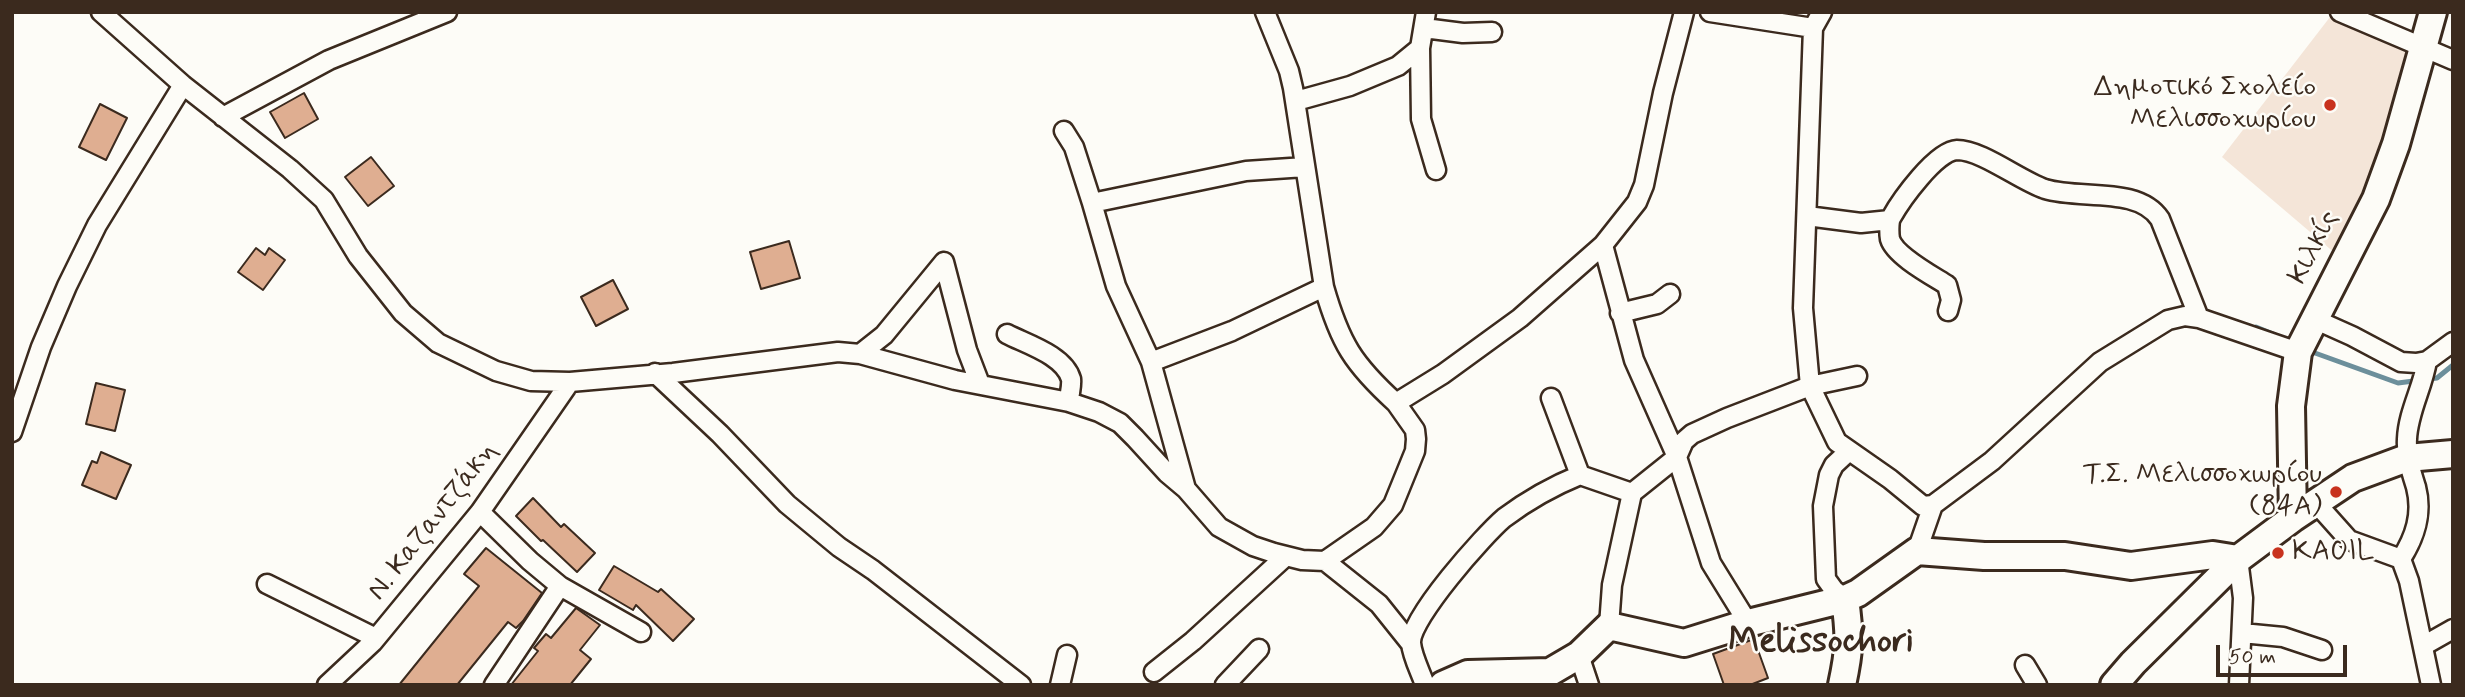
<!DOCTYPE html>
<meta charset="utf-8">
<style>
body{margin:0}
#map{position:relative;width:2465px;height:697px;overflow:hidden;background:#fdfcf7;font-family:Mynerve,sans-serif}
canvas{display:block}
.frame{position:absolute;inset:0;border:14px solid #3b2a1e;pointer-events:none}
.scale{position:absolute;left:2216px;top:645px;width:131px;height:32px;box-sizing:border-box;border:4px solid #3b2a1e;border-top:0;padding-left:9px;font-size:21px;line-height:24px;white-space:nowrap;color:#3b2a1e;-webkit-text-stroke:5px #fdfcf7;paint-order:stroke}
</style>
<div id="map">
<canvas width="2465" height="697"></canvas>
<div class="frame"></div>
<div class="scale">50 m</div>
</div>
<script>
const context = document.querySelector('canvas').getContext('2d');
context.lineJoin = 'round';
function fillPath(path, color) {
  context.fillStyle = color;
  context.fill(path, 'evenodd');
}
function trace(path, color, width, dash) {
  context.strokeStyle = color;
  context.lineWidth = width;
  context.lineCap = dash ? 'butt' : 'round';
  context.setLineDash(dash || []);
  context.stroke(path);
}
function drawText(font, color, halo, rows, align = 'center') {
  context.font = font + ' Mynerve,sans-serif';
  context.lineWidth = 5;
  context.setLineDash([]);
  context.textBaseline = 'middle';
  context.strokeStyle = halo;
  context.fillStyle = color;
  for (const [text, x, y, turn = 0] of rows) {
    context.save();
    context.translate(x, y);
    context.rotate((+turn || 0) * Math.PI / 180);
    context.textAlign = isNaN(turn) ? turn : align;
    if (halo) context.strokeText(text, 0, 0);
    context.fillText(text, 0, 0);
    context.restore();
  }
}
fillPath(new Path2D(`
 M2330 17 2413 53 2370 194 2336 254 2222 157Z`), '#f4e5d8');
trace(new Path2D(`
 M2256 327 2273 334
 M2315 353 2398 383 2437 378 2453 365`), '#6c8f9b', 5);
const building = new Path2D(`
 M304 93 318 119 285 138 270 112Z
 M100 104 127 118 106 160 79 147Z
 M371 157 394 186 368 206 345 177Z
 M789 241 800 278 761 289 750 252Z
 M256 248 265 255 269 248 285 260 263 290 238 272Z
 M613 280 628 309 596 326 581 297Z
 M96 383 125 390 115 431 86 424Z
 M101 452 131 465 116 499 82 485 92 461 97 463Z
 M533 498 561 527 564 524 595 553 577 572 543 540 541 541 516 516Z
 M486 548 542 593 523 621 516 628 508 622 457 685H399L479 586 464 574Z
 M614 566 658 592 661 589 694 619 673 641 636 605 633 610 599 590Z
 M576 608 600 625 580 650 591 659 570 685H511L538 651 534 648 546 634 551 638Z
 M1754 639 1768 678 1750 685H1724L1713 654Z`);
fillPath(building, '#dfae91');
trace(building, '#3b2a1e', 2);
const street = new Path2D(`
 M101 12 183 85 290 169 324 200 358 256 403 313 438 343 496 371 531 381 570 382 673 373 838 352 860 354 955 380 1069 402 1099 412 1120 423 1135 438 1167 473 1186 489 1219 527 1253 546 1274 553 1302 560 1325 561 1379 604 1411 644
 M1684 12 1663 93 1644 185 1637 202 1603 245 1634 360 1677 457 1711 563 1748 623
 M1710 12 1813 28 1803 308 1810 386 1837 442 1890 479 1923 506 1933 505 1992 461 2100 362 2168 320 2185 316 2199 318 2298 352
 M2340 12 2453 60
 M1424 28 1463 33 1492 32
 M1813 28 1822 12
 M1420 48 1421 119 1436 170
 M1296 101 1350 86 1398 66 1420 48 1426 12
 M223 117 329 60 447 12
 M1064 131 1074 147 1092 203
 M1807 216 1861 223 1890 220
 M1324 287C1340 343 1353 364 1396 403L1443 374 1520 318 1603 245
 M1948 311 1951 300 1947 285C1933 276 1895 256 1890 239 1889 233 1889 222 1891 218 1901 200 1936 151 1957 150 1982 150 2019 180 2045 189 2080 200 2138 186 2160 219L2199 318
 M1620 313 1657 304 1670 294
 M2314 319 2352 336 2401 362 2416 363 2427 361 2453 342
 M1007 334C1026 344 1064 355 1071 379 1072 386 1069 395 1069 402
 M860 354 884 335 944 262 967 350 980 384
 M1151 362 1116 286 1092 203 1246 171 1305 167
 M655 373 720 434 787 504 839 547 873 570 1021 685
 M1551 398 1580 475
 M12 432 41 347 67 286 97 225 183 85
 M1186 489 1151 362 1232 331 1324 287 1293 88 1289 71 1265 12
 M2316 503 2349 540 2401 559C2415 537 2423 514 2416 487 2411 471 2406 456 2407 439 2408 412 2423 387 2427 361
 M480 512 530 561 560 586 494 685
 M1917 551 1933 505
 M2238 559 2243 598 2239 685
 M2401 559 2409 581 2431 685
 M1325 561 1374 527 1393 505 1415 451 1416 439 1415 430 1396 403
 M267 584 376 638
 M560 586 641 632
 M1845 599 1834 590 1826 579 1823 506 1829 475 1834 465 1849 451
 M1609 626 1612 585 1632 493
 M2242 633 2283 637 2322 650
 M2423 646 2453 629
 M1579 655 1589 685
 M2025 665 2037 685
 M1154 672 1193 641 1286 556
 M327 685 373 642 480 512 570 382
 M1060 685 1067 655
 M1225 685 1259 649
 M1425 685C1421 673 1412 656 1411 643 1410 618 1484 535 1504 518 1528 500 1553 486 1580 475L1632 493 1677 457 1684 441 1692 434 1727 418 1810 386 1857 376`);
const secondary = new Path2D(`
 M2293 518 2291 406 2298 352 2376 199 2396 144 2433 12
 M1443 685 1468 674 1550 672 1579 655 1609 626 1684 643 1748 623 1845 599 1858 593 1917 551 1984 556H2065L2131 566 2213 555 2238 559
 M1842 685C1850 648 1850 636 1845 599
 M2114 685 2133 663 2238 559 2293 518 2353 478 2407 458 2453 454`);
trace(street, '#3b2a1e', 23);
trace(secondary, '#3b2a1e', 32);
trace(street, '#fdfcf7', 18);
trace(secondary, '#fdfcf7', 26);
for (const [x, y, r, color] of [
 [2330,105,7,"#c8321e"],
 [2336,492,7,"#c8321e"],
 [2278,553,7,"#c8321e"]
]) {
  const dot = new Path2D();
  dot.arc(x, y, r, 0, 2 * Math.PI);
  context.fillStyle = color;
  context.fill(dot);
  trace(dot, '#fdfcf7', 2.5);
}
drawText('28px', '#3b2a1e', '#fdfcf7', [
 ["Δημοτικό Σχολείο",2316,89],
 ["Μελισσοχωρίου",2316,121],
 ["Τ.Σ. Μελισσοχωρίου",2322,476],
 ["(84Α)",2322,508],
 ["KAOIL",2292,553,"left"]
], 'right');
drawText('28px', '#3b2a1e', '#fdfcf7', [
 ["Κιλκίς",2315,248,-63],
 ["Ν. Καζαντζάκη",434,522,-52]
]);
drawText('bold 35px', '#3b2a1e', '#fdfcf7', [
 ["Melissochori",1821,644]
]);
</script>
